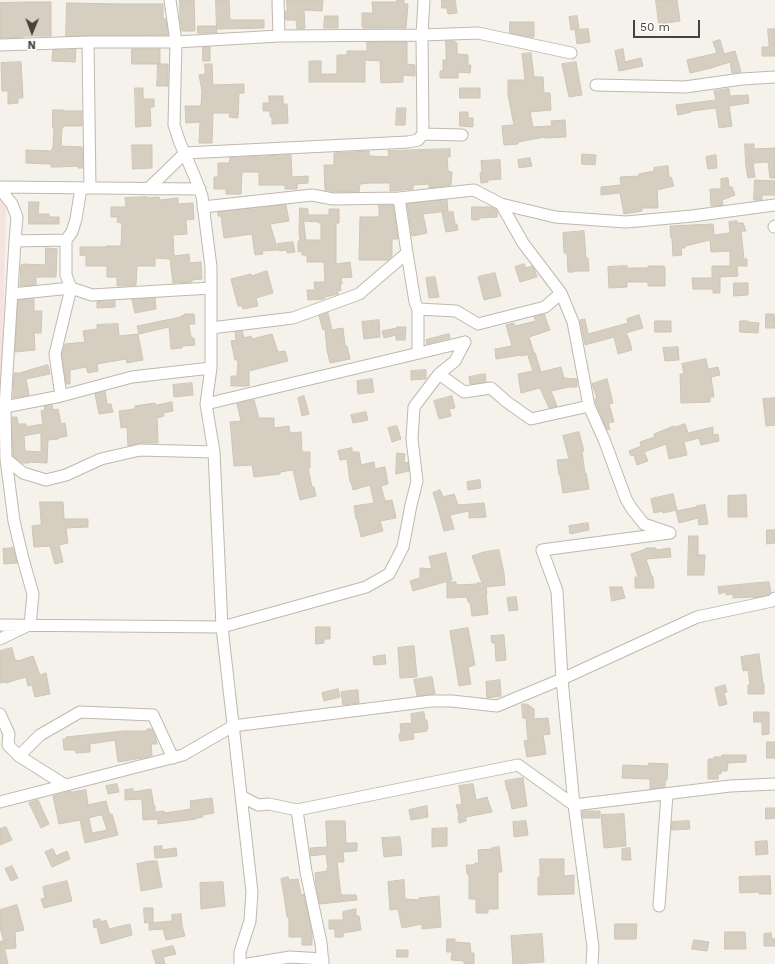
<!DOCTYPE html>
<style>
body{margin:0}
#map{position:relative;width:775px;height:964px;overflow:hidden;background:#f4f2eb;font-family:"Work Sans",sans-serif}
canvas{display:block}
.north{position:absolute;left:12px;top:12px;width:40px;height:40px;-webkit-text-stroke:3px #fff;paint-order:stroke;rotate:181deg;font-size:11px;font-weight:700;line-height:16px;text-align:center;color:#484239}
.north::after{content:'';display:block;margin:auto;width:14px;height:18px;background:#484239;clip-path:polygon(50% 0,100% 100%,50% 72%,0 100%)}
.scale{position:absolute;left:633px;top:20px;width:67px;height:18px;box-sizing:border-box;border:2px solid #484239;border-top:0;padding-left:5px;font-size:12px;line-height:14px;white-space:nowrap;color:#484239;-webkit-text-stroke:3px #fff;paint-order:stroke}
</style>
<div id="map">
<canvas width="775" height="964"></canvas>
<div class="north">N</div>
<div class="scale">50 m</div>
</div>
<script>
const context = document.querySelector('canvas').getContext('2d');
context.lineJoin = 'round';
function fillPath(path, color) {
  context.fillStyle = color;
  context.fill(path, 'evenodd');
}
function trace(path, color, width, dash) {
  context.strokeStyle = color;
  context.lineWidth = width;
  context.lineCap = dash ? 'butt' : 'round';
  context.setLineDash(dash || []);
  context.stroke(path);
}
fillPath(new Path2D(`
 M0 200H6L0 480Z`), '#f4e3e0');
const building = new Path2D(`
 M180 0H194L195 31H182L180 19Z
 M216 0H229L230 20H264V28L217 29Z
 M287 0H323L322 11 304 10 305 28 297 29 296 20H286L285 12 287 11Z
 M397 0H404V4H408L406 28H363V27H362V13H373L372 2H397Z
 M442 0H455L457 13 448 14 447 8H442Z
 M656 0H677L680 21 659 24Z
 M26 2H51V36H24V37L0 38V3Z
 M67 3 123 4H163V19H166L168 35 66 36Z
 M325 16H338V28H324Z
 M577 16 579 28 571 30 569 17Z
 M510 22H534V37H530L510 33Z
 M198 26H216L217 33H198Z
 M588 29 590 42 577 44 575 30Z
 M768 29H775V56H762V47H769Z
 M720 40 724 54 735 51 741 72 732 73 730 62 711 68 690 73 687 60 717 53 713 42Z
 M446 41H455V43H457V54L468 55V65H471L470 73 458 72V78H440V71H443V60H446Z
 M367 42H407V64L415 65V76L403 75V82L381 83 380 61 365 60V82H309V61H321V74H337V55H347V51H367Z
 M203 47H210V61H203Z
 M76 49 75 62 52 61 53 50Z
 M132 49H160V64H132Z
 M623 49 625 62 641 58 643 66 619 71 615 51Z
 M531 53 534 77H543L544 93H550L551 110 530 112 533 127 552 126 551 121 565 120 566 137 545 138V137L518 142V144L504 145 502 126 514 125 508 95V80H525L522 54Z
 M21 62 23 98H18V103L8 104V91H2L1 63Z
 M576 62 582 95 569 97 562 64Z
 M158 64H168V86H157Z
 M205 64H212L213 85 244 84V93H239L238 118 229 117 230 113H213L212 143H199L200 122 186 123 185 106H201L202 91 199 75 205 74Z
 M135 88H143V99H154V107H150L151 126 136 127Z
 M460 88H480V98H460Z
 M729 89 730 96 748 95 749 103 729 106 732 126 719 128 716 108 691 111V112L678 115 676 105 716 100 714 91Z
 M269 96H283V104H287L288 123 272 124V117H270V111H263V103H269Z
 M397 108H406L405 125H396Z
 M53 110H63V111H82V126H63V128H62L61 146 82 147 83 168H78V166L59 167H51V164L26 163V150L52 151V148H53L54 128H53Z
 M460 112H468V118H473V127L460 126Z
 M745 144H754V149L775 148V178H770L768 162 753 163 755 177 748 178 746 167Z
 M132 145H152V168L133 169Z
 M450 149V157H447L448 171 452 172 451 185 429 188V184L413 185V189L390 191V183H371L360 184 359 192H336L325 190 324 165H334V153L369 151V156L389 157 388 151Z
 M582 154 596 155 595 165 582 164Z
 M291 155 292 177 308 176V183L297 184V189H285V185H259V172H242L241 194H226V189H214V177H218V163H229L230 158Z
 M716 155 717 168 708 169 706 157Z
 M530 158 532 166 519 168 518 160Z
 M500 160 501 179 488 180V182L481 183 480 173H482L481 161Z
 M668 166 669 177H671L674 186 657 190 658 208H642V211L624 214 620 193 601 195V187L621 185 620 177 639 176V174L654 171V168Z
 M728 178 729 187H732L735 195 722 200 723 205 711 206 710 189H721V179Z
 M755 180 775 181V195H762V200H754Z
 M147 197V198L159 197 160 200 178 198V204L193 203 194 219 186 220 187 234 173 235 174 256 189 254 190 263 201 262 202 279 192 280V282L173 283 170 259 155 258V266H137L136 285 117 286V277H107V266H86V256L80 255V247H106V246H121L122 223 117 222 118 217H111V207H126L125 198Z
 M447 200 448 211 423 214 427 233 412 236 407 204Z
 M29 202H39L38 214H49V217H59V224H29Z
 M286 205 289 221 270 224 278 250 262 251 263 254 255 255 252 234 224 238 221 216H218V212Z
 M379 205H393L398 239H392V256L388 260H359L360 217H379Z
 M472 207H491L496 209 497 211V217L479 218V220H472Z
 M300 208 308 209V215H329V209H339V223H336V264L350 262 352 277 341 278 342 284H340L341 290 338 291V294L325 297 324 299 308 300 307 290H315L314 282H325L324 262H307V255H302V251L298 252V241H300L299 232ZM304 221 319 222V223H321V240H306Z
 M453 212 455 224H457L458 230 446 232 442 213Z
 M737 221V223H743L746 231H741L744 259H747V266H737L738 276 720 277V293H713V289H693L692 278H712V266H730V251L711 252 710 240 685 246V248H681L682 255 673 256 672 238H671L670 226 713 224 714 235 730 233 729 222Z
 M584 231 586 258H588L589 271H574V272H568L567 253H564L563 233Z
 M293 242 295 252 287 253V250L279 251 278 244Z
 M46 248 57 249 56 277H36V285L20 286 21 265H23V264L45 265Z
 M524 264 526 268 532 266 534 268 537 277 520 282 515 267Z
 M627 266V268H648V266H663V267H665V286H648V282H627V287L609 288 608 267Z
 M267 271 273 293 256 298 258 306 243 309 242 306H238L231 279 251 274V276Z
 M495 273 501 296 484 300 478 277Z
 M435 277 439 297 429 298 426 278Z
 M734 283H748V295L734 296Z
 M155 298 156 309 135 313 132 300Z
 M34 299V311H42L41 333H34L35 350 15 352 18 300Z
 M115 301V307L97 308V302Z
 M328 313 332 330 343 328 345 346H347L350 359 330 363 327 350 325 329 323 330 319 316Z
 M185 314H194L195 324H189L191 338H194L195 345 182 346V348L171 349 169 327 139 334 137 326 181 317V316L185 315Z
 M544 314 550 330 529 337 534 353 521 356V355L496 359 495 349 512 346 506 325 514 323 515 326 536 321 534 317Z
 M766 314H774L775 328H766Z
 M639 315 643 328 626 333 629 339 632 350 618 354 614 337 585 345 580 320 585 319 588 334 628 323 627 319Z
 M379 320 380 337 364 339 362 322Z
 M655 321H671V332H655Z
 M740 321H748V322L759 323 758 333 740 332Z
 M118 324 119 336 138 334 143 360 127 363 126 359 97 364 98 371 88 373 86 367 70 370V384H66L62 354 65 344 85 342 83 331 97 329V325Z
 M397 327H406L405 340H396V335L384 338 382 331 397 328Z
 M242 331 244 338 251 336 252 339 272 334 278 352 285 351 288 361 249 371V386H231V376H237L238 360H235L231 341 236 340 235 332Z
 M449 334 450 338 427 344 426 340Z
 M678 347 679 360 665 361 663 348Z
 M535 353 541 372 561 367 564 378 577 379V387H569L551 391 557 406 549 408 540 388 521 393 518 374 533 371 528 356Z
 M706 359 708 369 718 367 720 375 711 377 714 397H710V402L681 403 680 374H684L682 364Z
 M48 365 50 374 26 379 29 395 13 398 14 373H19Z
 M426 370V379L411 380V371Z
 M485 374 486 382 470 384 469 377Z
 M372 379 374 392 358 394 357 381Z
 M607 379 613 403 609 404 614 422 608 423 610 429 607 430 597 406 595 399 597 398 592 384Z
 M192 383 193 395 174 397 173 385Z
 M105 391 107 404H111L113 412 99 414 95 394Z
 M304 396 309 414 302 416 298 398Z
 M452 396 455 408 449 409 451 416 439 419 434 401Z
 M775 398V425L766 426 763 399Z
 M254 400 259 418H274V428L289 426 290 433 301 432 302 452H310V468H308L312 487H314L316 496 300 500 293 470 280 472V474L254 477 252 465 234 466 231 431 230 422 241 421 237 404Z
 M172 402 173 411 163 413 164 416 157 418 158 443H140L128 446 127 427 121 428 119 411 135 409V406L155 403 156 405Z
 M52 405 53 410 58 409 61 424 65 423 67 436 58 438V439L48 440 47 463 29 462V463H22L13 456 12 417H17L18 424H26V427L43 424 41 411 45 410 44 406ZM41 433V452L25 451 24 436Z
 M366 412 368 420 353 423 351 415Z
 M685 424 688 433 713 427V435L718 434 719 441 701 445 699 438 684 442 687 455 669 459 666 444 644 452 648 461 637 465 634 455 631 456 629 451 641 446 640 442 655 437 654 434 674 426 675 427Z
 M397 426 401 439 392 442 388 428Z
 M579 432 584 451H582L585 474 586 473 589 489 563 493 560 475H559L557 460 569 459 563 436Z
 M352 448V452H359L361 465 374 462 375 469 385 467 388 484 381 486 385 501 392 500 396 518 380 521 383 531 361 537 357 519H356L354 506 374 503 370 485 353 490 351 482H350L347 459 340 460 338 451Z
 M397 453 405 454 404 463 408 462 409 471 396 474Z
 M480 480 481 488 468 490 467 482Z
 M440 490 443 497 454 494 458 505 484 503 486 517 469 518V511L450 515 454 529 444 531 437 505 433 493Z
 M673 494 677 510 663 513V511L654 513 651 499Z
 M746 495 747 517H728V496Z
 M40 502H63L64 519H88V527L66 528 68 543 59 545 63 562 55 564 50 546 34 547 32 526 41 525Z
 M705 505 708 524 699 525 698 518 679 523 676 511 697 507V506Z
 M588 523 589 530 570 534 569 526Z
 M767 530H775V543L767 544Z
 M689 536H698V555H705L704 575H688Z
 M13 548 17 563 4 564 3 549Z
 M646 548H656V550L670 548 671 557 646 559 652 577H653L654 588H635V577H638L631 554 646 549Z
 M499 550 504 573 505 585 486 587 487 594H486L488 614 472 616 470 602H468L467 597 447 598V582H456V585L477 584V583H482L472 556 484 552Z
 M446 553 452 580 413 591 410 581 420 578V568L432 569 429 557Z
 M769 582 771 593 769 595 753 598V597L733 598V594L726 595V592L719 594 718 587Z
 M610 587H622L625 598 612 601Z
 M516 597 518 610 509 611 507 598Z
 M316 627H330V639H324V643L316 644Z
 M468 628 475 665 468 667 471 684 459 686 450 631Z
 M504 635 506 660 496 661 495 643H492L491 636Z
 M414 646 417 677 400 678 398 648Z
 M12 648 15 660H17L18 661 33 656 40 675 46 673 50 694 35 697 32 685 28 686 26 677 6 683V682L0 683V651Z
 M759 654 763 684H764V694H748V685H750L748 670 743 671 741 657Z
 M385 655 386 664 374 665 373 657Z
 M432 677 435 694 417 696 414 680Z
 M500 680 501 696 487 698 486 682Z
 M725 685 727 692 724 693 727 704 719 706 715 688Z
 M338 689 340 697 324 701 322 693Z
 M358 690 359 703 343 705 341 692Z
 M522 704H527L534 709V719L548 718 550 734 543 735 546 754 527 757 524 741 528 740 526 718H523Z
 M424 712 425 720H427L428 728 427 729V731L413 733 414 739 400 741 399 734 401 733 400 724 412 723 411 714Z
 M754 712H769V734L762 735V722H754Z
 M147 729H152L156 739 157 744H151L152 756H148V757L118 762 115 740 90 744V752L76 753 75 750H64L63 739H66V737L124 731H147Z
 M767 742H775V758H767Z
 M722 755H746V762L728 763 727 771H721V774H718V779H708V759H714V757H722Z
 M649 763 668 764 667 780H665V787L650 789V779L622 778 623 765 649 766Z
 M523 778 527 806 512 809 508 791H507L505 781Z
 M117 784 119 792 108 794 106 786Z
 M473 784 476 800 487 797 492 812 466 817V821L459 823 458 816 459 815 456 805 462 804 459 786Z
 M133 789V792L151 789 154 806H155V812L164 811 165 813 191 809 190 801 212 798 214 813 203 815V817L196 818V819L158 824V819L143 820 142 800H141L140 799 125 800V790Z
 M86 790 88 805 106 801 110 815 112 814 118 835 85 843 80 820 59 824 53 796 71 791V792ZM102 815 107 830 92 833 89 818Z
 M38 800 49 824 41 828 29 803Z
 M427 806 428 817 411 820 409 810Z
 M766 808H775V818L766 819Z
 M583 811H600V818H583Z
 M624 814 626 846 604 848 601 815Z
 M326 821H345L346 843H357V851L343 852 344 862H337L341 895H356L357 900 320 904 316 886 315 873 327 871V868H328L326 854 311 856 310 848 327 847Z
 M526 821 528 835 514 837 513 822Z
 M689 821 690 829 671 830 672 822Z
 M6 827 12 840 0 845V829Z
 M447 828V846L432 847V829Z
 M400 837 402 855 384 857 382 838Z
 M767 841 768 854 756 855 755 842Z
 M162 846V850L176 848 177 856 155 858 154 847Z
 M499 847 502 872H498V909H488V913H476V899H469V874H467L466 865H475V863H479L478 850 492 849V848Z
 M630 848 631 860H622V849Z
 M53 849 56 856 67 851 70 859 52 867 45 852Z
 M540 859H564V876L574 875V894L538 895V877H540Z
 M150 861H157L162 887 141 891 137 864Z
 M12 866 18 878 11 881 5 869Z
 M770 876 771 894H759V892L740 893 739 877Z
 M288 877 289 880 298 879 301 895 304 894 312 933V945H302V937H289V917H287L284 896 281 879Z
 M404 880 405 899 419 900V898L439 896 441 927 422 929V924L402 928 398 909 390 910 388 882Z
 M67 881 72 901 44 908 41 899 45 898 43 887Z
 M223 882 225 906 201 909 200 883Z
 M17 905 24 930 15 932 16 948 6 949 0 928V910Z
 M144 908H153V922L145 923Z
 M356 909V916H359L361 930 343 933V937H335V929H329V920H343V912Z
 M181 914 182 926 185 936 166 940 163 929 149 930V923L172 921V915Z
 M100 919 101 922 106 920 109 929 130 924 132 935 101 944 97 927 94 928 93 921Z
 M615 924H637L636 939H615Z
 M725 932H745L746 949H725Z
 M771 933 772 939H775V946H764V934Z
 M542 934 544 962 513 964 511 936Z
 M447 939H455V942L470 943 471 953H474V964H464V961L451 960 452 952H447Z
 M694 940 709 942 707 951 692 949Z
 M3 941 8 964H0V942Z
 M173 946 176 954 163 957 165 964H156L152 951Z
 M397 950H408V957H397Z`);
fillPath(building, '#d5cec1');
trace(building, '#cfc5b5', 1);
const minor = new Path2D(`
 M170 0 176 42 174 125 180 143 194 175 202 196 211 267V368L206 404 214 452 222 627 252 892 250 921 240 952V964
 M278 0 279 36
 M88 42 90 188
 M0 45 88 42H176L279 36 422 35 478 33 571 53
 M596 85 685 87 742 79 775 77
 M423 134 462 135
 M0 187 200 189
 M81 188 76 219 72 232 66 240V275L71 288 92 295 211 288
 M0 189 12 204 17 217 15 241 5 407 6 459 14 521 23 559 33 594 30 625
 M148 189 185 153 408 142 418 140 423 134 422 35 424 0
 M501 204 523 243 561 293 573 322 589 406
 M203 207 312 195 333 199 399 198 474 190 501 204 555 217 626 222 692 216 775 205
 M774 227 775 226
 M15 241 66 240
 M407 253 415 302 418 309V353
 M12 294 71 288 55 354 61 396
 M418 309 456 311 478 324 545 307 561 293
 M211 328 293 318 359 294 407 253 399 198
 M439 374 464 392 491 388 507 402 531 419 589 406 605 442 626 499 632 509 644 524 670 533 542 550 557 591 562 679 574 805 593 947 592 964
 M206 404 465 342
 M5 407 61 396 132 377 211 368
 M6 459 23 473 46 480 66 475 101 459 140 450 214 452
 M0 625 222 627 366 587 389 574 403 547 411 505 417 481 412 439 414 407 439 374 455 361 465 342
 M0 639 27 626
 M0 714 9 734 8 745 19 756
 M65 785 19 756 40 735 80 712 153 715 173 758
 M241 796 258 805 269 804 297 810 518 765 574 805 730 786 775 784
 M0 802 183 755 233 726 431 701H452L497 706 562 679 697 617 772 601 775 598
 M297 810 306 872 321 943 323 964
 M659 906 667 794
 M248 964 290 957 323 959`);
trace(minor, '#bfb9ae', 13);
trace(minor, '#fff', 11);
</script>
